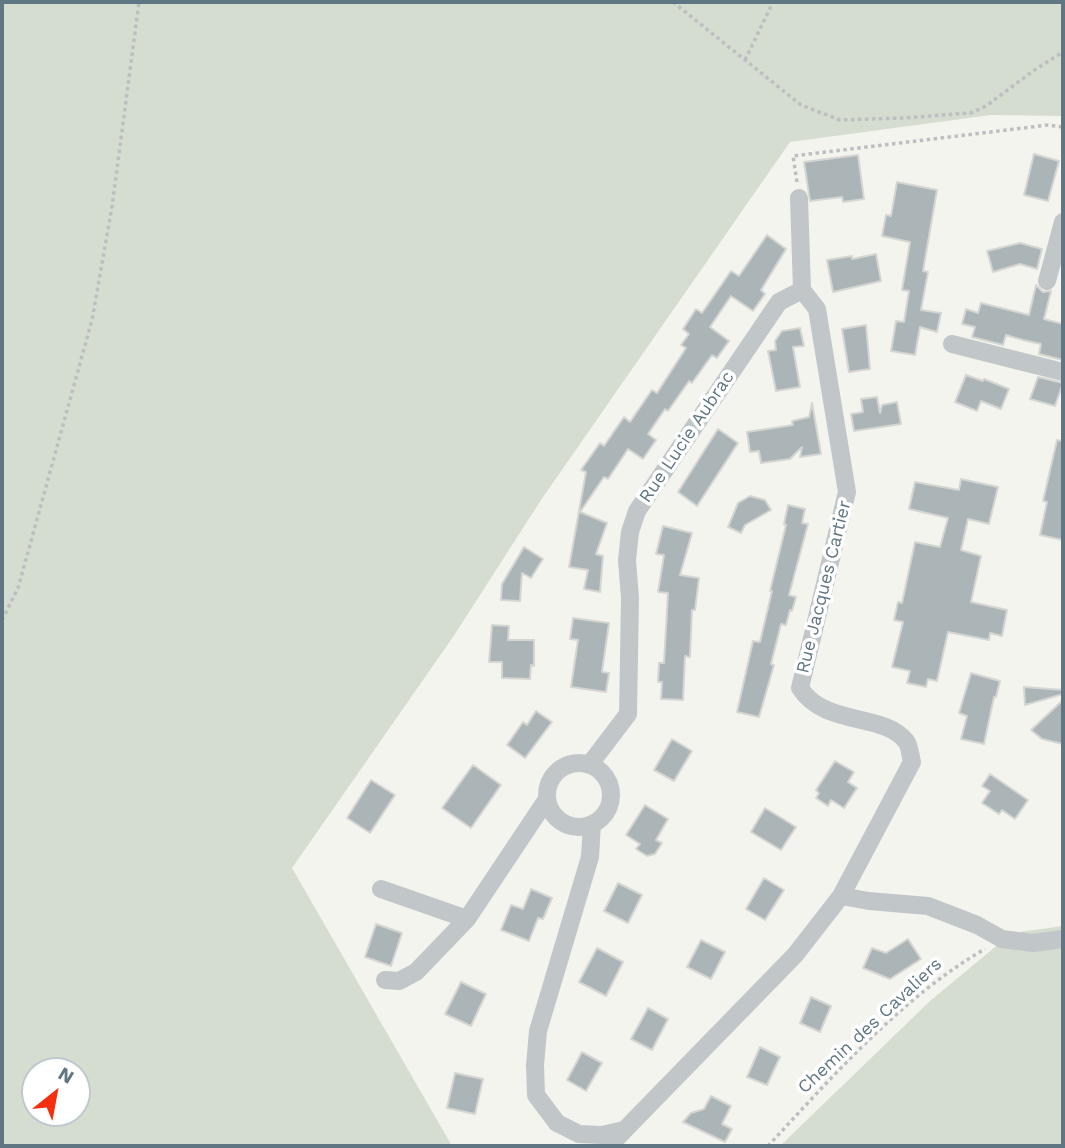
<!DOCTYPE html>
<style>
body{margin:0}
#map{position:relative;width:1065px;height:1148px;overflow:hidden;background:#f4f4ef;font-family:"Work Sans",sans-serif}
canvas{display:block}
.frame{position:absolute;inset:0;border:4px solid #607783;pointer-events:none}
.north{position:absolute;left:21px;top:1057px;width:70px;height:70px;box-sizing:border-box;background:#fff;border:2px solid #bfc9cd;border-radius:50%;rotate:31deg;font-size:19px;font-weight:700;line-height:28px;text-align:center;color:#607783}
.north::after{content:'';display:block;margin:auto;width:24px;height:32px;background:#f32f10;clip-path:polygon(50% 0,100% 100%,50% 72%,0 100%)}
</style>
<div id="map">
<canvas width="1065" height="1148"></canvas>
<div class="frame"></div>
<div class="north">N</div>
</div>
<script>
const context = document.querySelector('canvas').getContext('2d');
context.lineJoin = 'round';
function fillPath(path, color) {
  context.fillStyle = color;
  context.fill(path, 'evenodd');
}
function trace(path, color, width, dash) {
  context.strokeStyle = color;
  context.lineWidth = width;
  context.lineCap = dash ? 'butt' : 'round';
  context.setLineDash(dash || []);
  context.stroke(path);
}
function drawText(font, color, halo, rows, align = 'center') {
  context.font = font + ' "Work Sans",sans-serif';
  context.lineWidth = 7;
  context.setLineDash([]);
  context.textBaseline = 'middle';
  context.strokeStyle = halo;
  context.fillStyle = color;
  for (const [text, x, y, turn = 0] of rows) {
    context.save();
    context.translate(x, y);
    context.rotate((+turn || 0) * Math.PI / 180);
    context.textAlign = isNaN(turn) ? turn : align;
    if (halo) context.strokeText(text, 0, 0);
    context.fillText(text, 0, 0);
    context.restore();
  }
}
fillPath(new Path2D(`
 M2 2H1063V116L991 115 790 142 541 500 453 637 292 868 452 1146H2ZM35 1071H77V1113H35Z
 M1063 926V1146H780L930 1001 1012 933Z`), '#d5dcd0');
const building = new Path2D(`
 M1034 154 1059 161 1048 201 1024 195Z
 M858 155 864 199 843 202 842 197 810 201 804 162Z
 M897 182 937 190 923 271 928 272 921 310 941 313 937 332 920 327 915 355 891 351 896 321 904 322 909 291 902 290 910 242 882 236 886 215 891 216Z
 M767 235 786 249 761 290 765 294 753 311 731 296 710 327 729 341 717 358 712 355 692 383 689 381 668 411 665 409 648 434 656 440 643 459 628 449 608 479 604 477 580 512 607 523 596 554 603 556 600 592 584 589 588 570 569 567 586 472 581 470 600 443 604 446 624 417 630 422 652 390 657 393 686 348 681 345 689 334 683 329 696 309 702 313 731 271 739 276Z
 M1020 243 1042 249 1037 269 1020 264 993 272 987 251Z
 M876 254 881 281 833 292 827 260 852 256V259Z
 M1036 285 1043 292 1051 291 1044 319 1063 324V360L1039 354 1041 344 1023 340 1006 335 1003 345 972 337 975 327 962 324 966 309 978 313 981 303 1029 315Z
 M866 325 870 369 849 372 842 329Z
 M800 328 804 346 793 347 800 387 776 391 768 351 776 350 775 341 782 331Z
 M966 375 983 381 984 379 1009 389 1001 409 981 401 977 411 955 402Z
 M1038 377 1063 383 1055 406 1030 399Z
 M877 397 880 413 882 405 897 402 901 424 854 431 851 414 863 412 861 399Z
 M812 403 821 454 800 457 802 447 790 459 761 463 759 451 750 452 747 432 793 425 792 421 809 417Z
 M718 429 738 443 697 506 678 492Z
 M1057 440 1063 441V540L1040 535 1047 502 1043 501Z
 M961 479 998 487 989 524 968 519 961 550 981 556 971 602 1007 610 1002 636 990 633 989 640 948 632 937 681 928 679 926 687 907 683 910 671 892 667 903 622 894 620 898 602 902 603 915 542 940 547 948 518 909 509 915 482 959 490Z
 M750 496 765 500 771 510 745 525 741 533 728 527 738 503Z
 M788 505 805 509 802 523 808 524 789 595 796 597 792 611 790 610 786 625 781 624 771 664 774 665 759 717 737 712 753 641 760 642 772 591H770L786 525 784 524Z
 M663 526 692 533 680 575 699 578 695 610H692L690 657 685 656 683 700 661 699 662 682H658L659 663H664L668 593 658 592 664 555 656 554Z
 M524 547 543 559 531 578 522 573 520 601 501 600 502 584Z
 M573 618 609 623 602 672 609 673 606 692 571 687 578 640 570 639Z
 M492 625 509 626 508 640H534V666L531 665 530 679 502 678V662H489Z
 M971 673 1000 681 996 697H994L984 744 961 739 967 716 959 713Z
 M1024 687 1063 690V694L1025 705Z
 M1063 700V744L1042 739 1031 730Z
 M536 711 552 722 525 758 507 745 523 722 527 725Z
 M672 739 692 751 674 781 654 770Z
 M835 761 854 772 848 782 857 788 844 808 831 800 828 806 816 798 819 793 816 790Z
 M473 765 501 785 471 828 442 808Z
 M990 774 1028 800 1015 819 1002 810 999 814 982 803 990 791 982 786Z
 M371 780 395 795 370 833 347 818Z
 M645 805 668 819 656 840 662 843 655 854 647 856 636 849 640 844 626 835Z
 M765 808 796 827 781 850 751 832Z
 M764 878 784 890 765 920 746 909Z
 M618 883 642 895 628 923 604 911Z
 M531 889 552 898 543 919 538 918 529 941 501 930 511 905 523 909Z
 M376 924 402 933 391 966 365 957Z
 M908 939 921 959 890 979 863 968 872 948 886 953Z
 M701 940 725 952 711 979 687 967Z
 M597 948 623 962 606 996 579 982Z
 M461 982 486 994 471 1026 445 1014Z
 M811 997 831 1006 820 1032 800 1023Z
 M648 1008 668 1019 652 1050 631 1039Z
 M760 1047 780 1057 767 1085 747 1077Z
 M582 1052 602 1063 586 1091 567 1080Z
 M455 1073 483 1079 475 1114 447 1108Z
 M711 1096 731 1106 722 1124 732 1129 725 1142 683 1122 691 1113 704 1109Z`);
fillPath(building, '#abb5b8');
trace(building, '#d5d5d2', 2);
trace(new Path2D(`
 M673 2 801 105 840 120 902 118 971 113 986 106 1033 71 1063 52
 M745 60 773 2
 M797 182 793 156 1048 125 1063 127
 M2 620 18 588 92 320 112 207 139 2
 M768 1146C831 1078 904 995 985 949`), '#bcbfc1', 3.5, [3.5, 3.5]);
trace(new Path2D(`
 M799 198 802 290 817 309 847 492 800 688C825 727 883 712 906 741 910 746 910 755 912 762L841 896
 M1047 281 1063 222
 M952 344 1063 372
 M547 795a32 32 0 1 1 64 0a32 32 0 1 1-64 0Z
 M590 764 628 714 630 598 627 560 630 532 637 511 779 302 802 290
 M592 824 590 857 538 1031 535 1065 536 1095 557 1123 579 1134 602 1135 624 1130
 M381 889 467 919
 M385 980 399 981 416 972 467 919 547 799
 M609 1146 795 955 841 896 869 901 928 906 977 925 1002 939 1033 943 1063 939`), '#c1c6c8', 18);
drawText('18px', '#607783', '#fff', [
 ["Rue Lucie Aubrac",687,437,-56],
 ["Rue Jacques Cartier",824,587,-76],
 ["Chemin des Cavaliers",870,1026,-43]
]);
</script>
